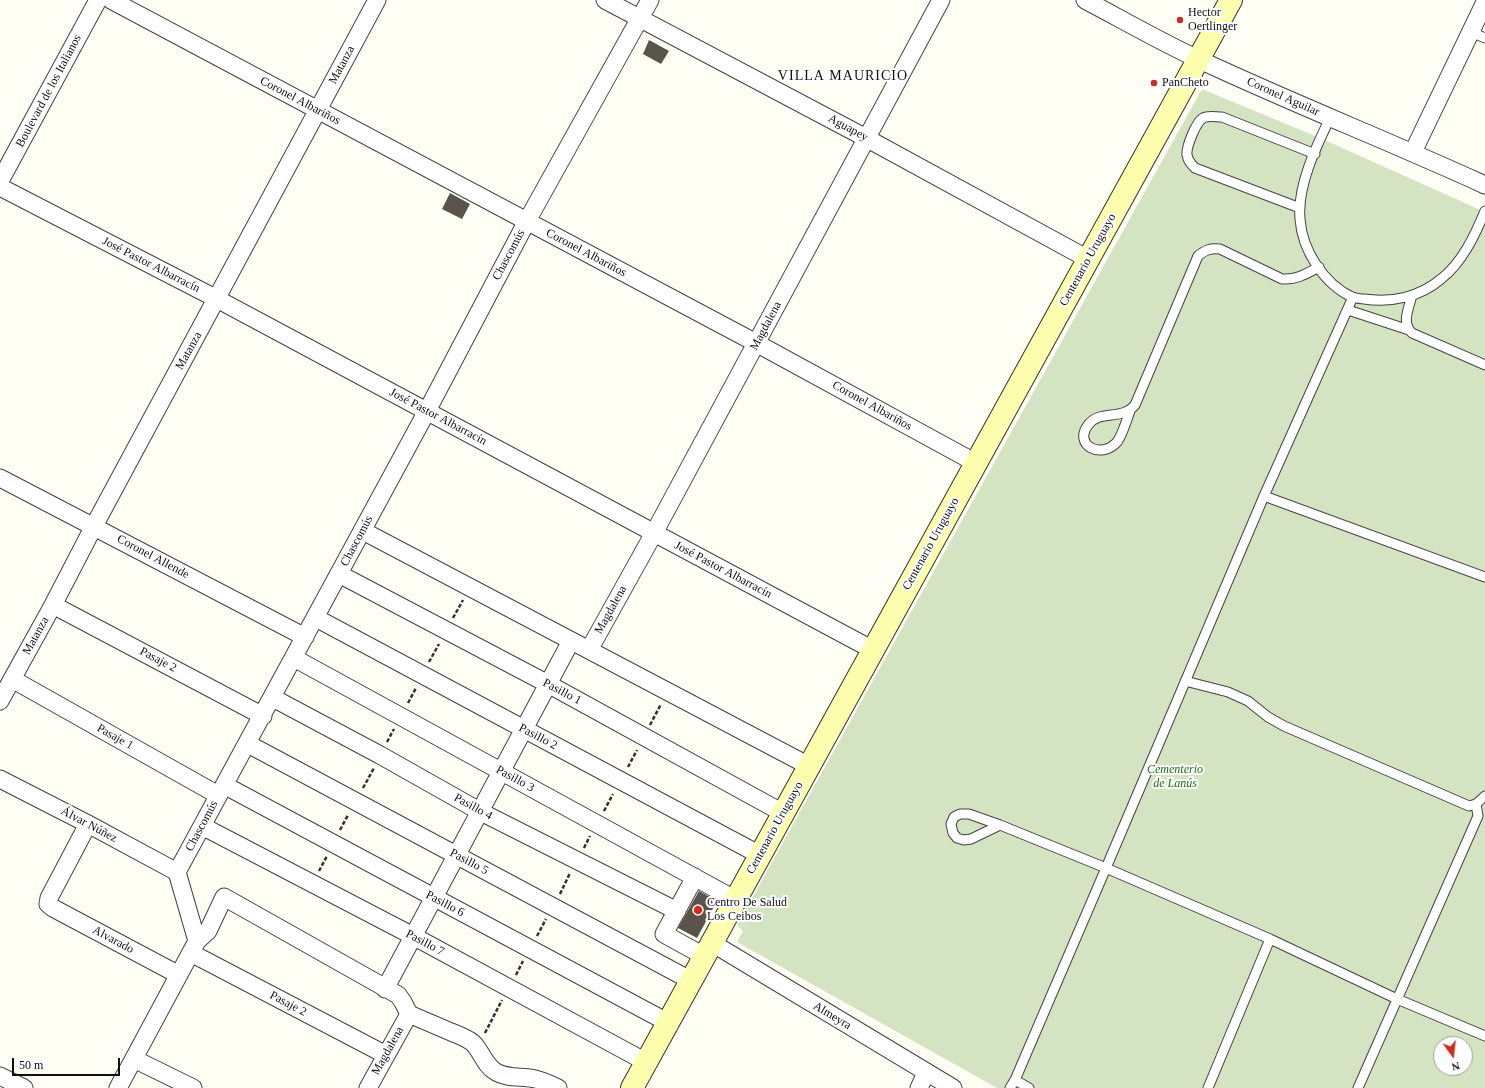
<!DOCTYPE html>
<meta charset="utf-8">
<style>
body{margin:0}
#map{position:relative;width:1485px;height:1088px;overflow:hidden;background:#fffef4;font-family:Georgia,serif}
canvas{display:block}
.north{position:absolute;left:1433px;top:1036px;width:40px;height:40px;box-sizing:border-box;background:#fff;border:1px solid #9f9f9f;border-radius:50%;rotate:165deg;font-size:11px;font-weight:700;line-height:16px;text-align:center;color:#101010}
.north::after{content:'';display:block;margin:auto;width:14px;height:18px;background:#ca2e1e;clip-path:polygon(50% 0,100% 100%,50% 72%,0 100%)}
.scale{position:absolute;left:12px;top:1058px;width:108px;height:18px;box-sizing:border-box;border:2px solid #101010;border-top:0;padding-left:5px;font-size:12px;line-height:14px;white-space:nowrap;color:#101010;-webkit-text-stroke:3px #fff;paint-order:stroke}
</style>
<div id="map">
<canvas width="1485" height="1088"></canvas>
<div class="north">N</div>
<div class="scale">50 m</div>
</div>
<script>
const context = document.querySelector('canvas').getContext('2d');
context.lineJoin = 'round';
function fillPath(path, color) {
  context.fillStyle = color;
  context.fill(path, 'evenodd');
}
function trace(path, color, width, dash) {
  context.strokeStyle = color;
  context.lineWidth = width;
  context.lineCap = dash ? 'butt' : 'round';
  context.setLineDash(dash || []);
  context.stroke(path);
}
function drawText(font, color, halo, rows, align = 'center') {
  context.font = font + ' Georgia,serif';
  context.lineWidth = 4;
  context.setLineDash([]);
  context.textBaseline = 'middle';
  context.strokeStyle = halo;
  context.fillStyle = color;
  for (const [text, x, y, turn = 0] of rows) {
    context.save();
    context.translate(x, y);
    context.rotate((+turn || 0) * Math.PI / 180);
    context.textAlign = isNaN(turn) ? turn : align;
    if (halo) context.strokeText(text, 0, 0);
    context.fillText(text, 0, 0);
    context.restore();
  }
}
fillPath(new Path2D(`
 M1202 89 1320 138 1485 212V1088H997L737 942 743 931 737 925ZM1441 1044H1465V1068H1441Z`), '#d4e4c2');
fillPath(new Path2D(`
 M649 40 669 51 661 64 643 54Z
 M450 193 470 204 462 219 442 209Z
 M699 891 717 901 697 938 678 928Z`), '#5a534c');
const service = new Path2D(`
 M1471 32 1485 38
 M1330 118C1316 147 1297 186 1300 219 1302 250 1324 284 1352 297 1356 298 1360 299 1364 299 1392 303 1420 297 1441 279 1462 263 1475 235 1485 211
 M1300 208 1195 168C1191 164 1188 161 1187 155 1186 147 1196 122 1203 118 1208 115 1216 117 1222 117L1315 154
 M1412 295C1409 308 1401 323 1412 333L1485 365
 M1348 310 1409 330
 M1130 411C1127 419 1122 436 1117 442 1101 460 1073 445 1088 425 1100 409 1122 421 1135 405L1198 256C1205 250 1210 248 1220 249L1282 279C1296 280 1306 274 1319 267
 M1264 496 1485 577
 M1185 681 1228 692 1248 701 1268 717 1284 726 1469 806 1476 804 1485 796
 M1000 825 971 839 964 840 957 838 953 833 951 824 954 817 960 814H969L1000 825 1106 868 1270 939 1397 999 1485 1036
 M1015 1080 1029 1088
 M1010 1088 1015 1080 1106 868 1264 496 1353 297
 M1208 1088 1270 939
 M1358 1088 1478 816 1476 804`);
const minor = new Path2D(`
 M111 0 756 343 976 463
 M605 0 866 138 1088 259
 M1085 0C1123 20 1161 42 1200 60 1294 104 1391 142 1485 185
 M1413 152 1485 2
 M0 181 98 0
 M0 187 217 299 873 650
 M0 478 305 637
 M363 531 809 766
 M339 574 548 684 783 813
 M53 605 263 716
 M316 618 760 855
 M589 650 654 533 941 0
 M294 658 736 900
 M12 679 218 795
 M273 698 380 755 481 812 677 911
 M0 701 53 605 94 526 377 0
 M248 744 690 980
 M0 779 88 824 177 872
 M224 785 667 1022
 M88 824 49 898 48 904 53 908 179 975
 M202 826 413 936 646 1062
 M695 877 664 934 704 956
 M197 941 177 872 427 411 527 221 650 0
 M712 943 953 1088
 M191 953 386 1055
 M385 989 571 641
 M134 1059 193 1088
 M0 1076 24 1088
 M118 1088 197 941 208 931 224 897 398 995 403 1002 409 1014C423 1020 437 1026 451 1032 459 1035 467 1038 473 1043 482 1052 484 1065 496 1072 508 1079 522 1076 535 1079 544 1081 550 1084 558 1088
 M368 1088 409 1014
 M919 1088 926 1073`);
const secondary = new Path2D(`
 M632 1088 1231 0`);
trace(service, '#434343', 11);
trace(minor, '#434343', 19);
trace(secondary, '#323232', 24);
trace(new Path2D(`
 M453 618 463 600
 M429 662 439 644
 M408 703 416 688
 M650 725 661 704
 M387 742 394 729
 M628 767 637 750
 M363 788 374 768
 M604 811 613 794
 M340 830 348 815
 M584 848 590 836
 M319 871 327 856
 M560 894 570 873
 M537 936 546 919
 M516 975 523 961
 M485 1033 502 1000`), '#323232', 2.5, [4, 2]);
trace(service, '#fff', 9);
trace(minor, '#fff', 17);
trace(secondary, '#fdffaf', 22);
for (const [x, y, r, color] of [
 [1180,20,4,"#ca2e1e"],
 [1154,83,4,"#ca2e1e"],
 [698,910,5,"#ca2e1e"]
]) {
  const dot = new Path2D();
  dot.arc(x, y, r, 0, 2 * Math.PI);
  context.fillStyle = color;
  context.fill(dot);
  trace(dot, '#fff', 1.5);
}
drawText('12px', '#101010', '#fff', [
 ["Hector",1188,13],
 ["Oertlinger",1188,27],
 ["PanCheto",1162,83],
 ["Centro De Salud",707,903],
 ["Los Ceibos",707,917]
], 'left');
drawText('12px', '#101010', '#fff', [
 ["Matanza",342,65,-62],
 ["Boulevard de los Italianos",49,91,-62],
 ["Coronel Aguilar",1283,97,24],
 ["Coronel Albariños",300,101,28],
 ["Aguapey",848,128,28],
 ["Coronel Albariños",586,253,28],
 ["Chascomús",509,255,-62],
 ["Centenario Uruguayo",1088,260,-61],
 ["José Pastor Albarracín",151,265,27],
 ["Magdalena",766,326,-62],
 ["Matanza",189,351,-61],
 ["Coronel Albariños",872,406,29],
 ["José Pastor Albarracín",438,417,28],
 ["Chascomús",357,541,-62],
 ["Centenario Uruguayo",931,544,-61],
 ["Coronel Allende",153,557,28],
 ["José Pastor Albarracín",723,570,28],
 ["Magdalena",611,610,-61],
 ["Matanza",36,636,-61],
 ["Pasaje 2",158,660,28],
 ["Pasillo 1",562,692,28],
 ["Pasaje 1",115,737,29],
 ["Pasillo 2",538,737,28],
 ["Pasillo 3",515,779,29],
 ["Pasillo 4",473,807,29],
 ["Álvar Núñez",89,825,28],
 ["Chascomús",202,826,-62],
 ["Centenario Uruguayo",775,828,-61],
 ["Pasillo 5",469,862,28],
 ["Pasillo 6",445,904,28],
 ["Alvarado",113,940,28],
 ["Pasillo 7",425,943,28],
 ["Pasaje 2",288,1004,28],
 ["Almeyra",832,1016,31],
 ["Magdalena",388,1051,-61]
]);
drawText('italic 12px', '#216d1b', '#fff', [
 ["Cementerio",1175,770],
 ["de Lanús",1175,784]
]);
context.letterSpacing = '1px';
drawText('14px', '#101010', '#fff', [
 ["VILLA MAURICIO",843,76]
]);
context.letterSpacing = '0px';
</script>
